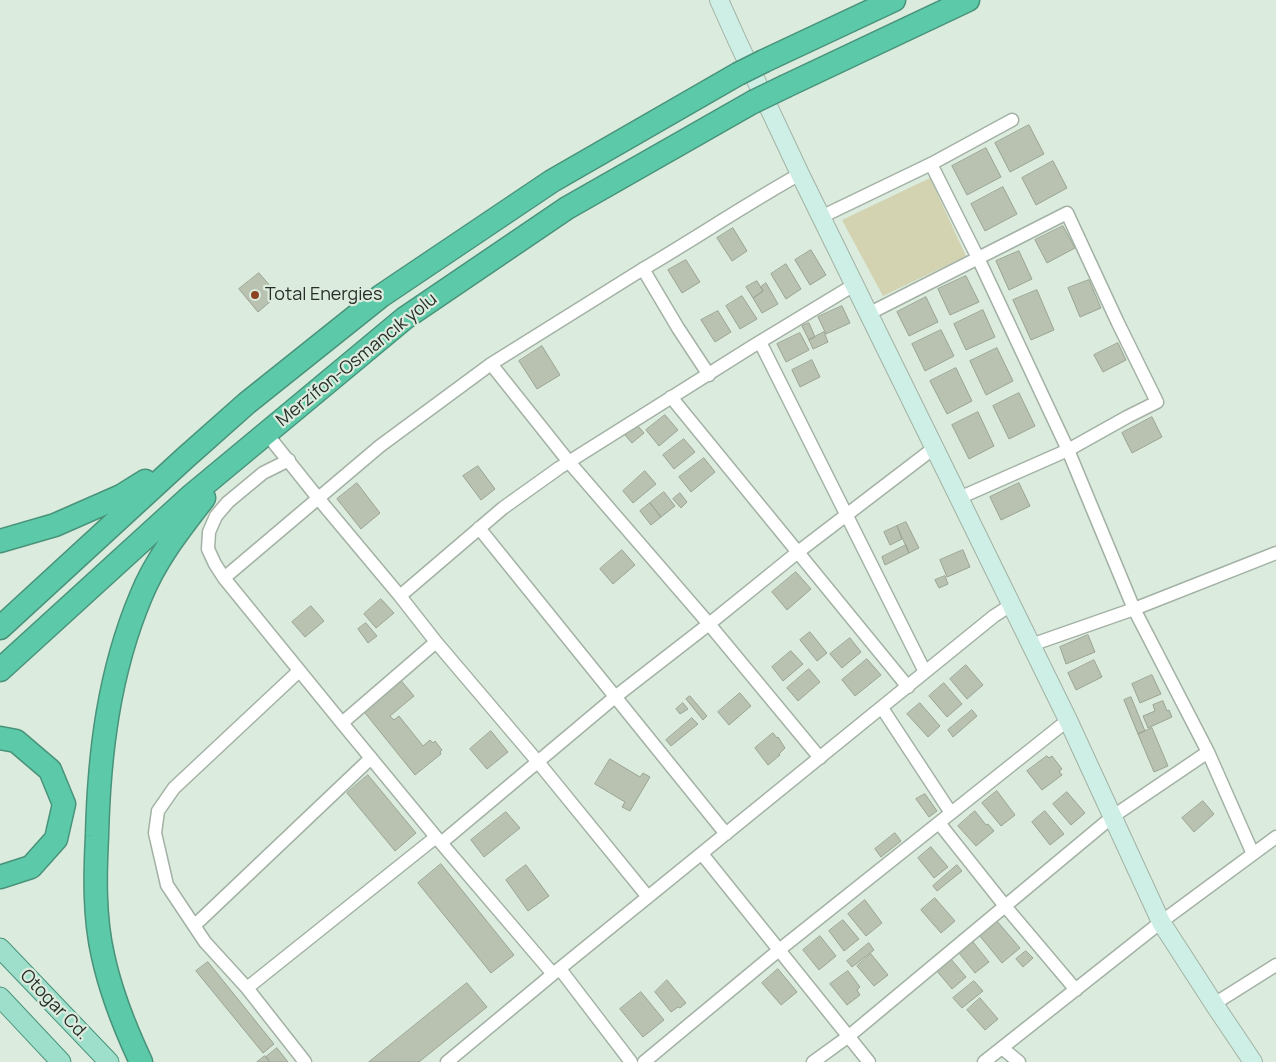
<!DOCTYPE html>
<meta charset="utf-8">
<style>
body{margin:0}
canvas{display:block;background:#dbebdd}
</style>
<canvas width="1276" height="1062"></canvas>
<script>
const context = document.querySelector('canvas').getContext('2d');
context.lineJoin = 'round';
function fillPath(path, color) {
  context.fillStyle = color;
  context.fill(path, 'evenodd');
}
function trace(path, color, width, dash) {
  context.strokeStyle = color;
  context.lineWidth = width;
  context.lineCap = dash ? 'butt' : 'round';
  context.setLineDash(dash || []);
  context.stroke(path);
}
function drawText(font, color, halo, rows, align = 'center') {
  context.font = font + ' Manrope,sans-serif';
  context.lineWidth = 4.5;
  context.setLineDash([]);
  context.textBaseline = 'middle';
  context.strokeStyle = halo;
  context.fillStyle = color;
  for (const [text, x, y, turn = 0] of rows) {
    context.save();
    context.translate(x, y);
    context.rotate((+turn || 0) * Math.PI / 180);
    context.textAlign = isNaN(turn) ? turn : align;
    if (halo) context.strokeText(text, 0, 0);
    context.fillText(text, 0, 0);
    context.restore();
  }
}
fillPath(new Path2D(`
 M930 178 966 256 883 296 842 220Z`), '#d3d3b1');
const building = new Path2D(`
 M1029 125 1044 154 1010 172 995 143Z
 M986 148 1001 177 967 195 952 166Z
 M1053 161 1067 188 1036 205 1022 178Z
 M1003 187 1017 214 985 231 971 204Z
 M1063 226 1075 248 1047 263 1035 240Z
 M733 228 747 251 732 261 717 238Z
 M811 250 826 275 810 285 795 260Z
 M1019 251 1032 279 1009 290 996 261Z
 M686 260 700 282 682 293 668 270Z
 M786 264 801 289 786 299 771 274Z
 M259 273 278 295 258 312 239 289Z
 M966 276 979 302 950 315 938 289Z
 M1089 280 1101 308 1080 317 1068 288Z
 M757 281 763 291 753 298 746 287Z
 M766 283 778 304 762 313 753 298 763 291 761 287Z
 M1037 290 1054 330 1031 340 1013 300Z
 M742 296 757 319 740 329 726 306Z
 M926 297 938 322 909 336 897 312Z
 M842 306 850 323 826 334 818 317Z
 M983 310 995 337 966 350 954 324Z
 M718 311 731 332 715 342 701 320Z
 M809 323 815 337 809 340 802 326Z
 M941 330 954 356 925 371 912 344Z
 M824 332 828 342 813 349 809 340Z
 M800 333 809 350 786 362 777 344Z
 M1118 343 1126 360 1103 372 1094 355Z
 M542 346 560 375 537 389 519 361Z
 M997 348 1013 381 986 395 970 361Z
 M812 360 820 377 800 387 792 370Z
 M956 368 972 401 947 414 930 381Z
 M1019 393 1035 426 1009 439 993 406Z
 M978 412 994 446 969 459 952 425Z
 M665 415 678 430 659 446 646 430Z
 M1152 417 1162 437 1132 453 1122 433Z
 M637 425 644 433 632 443 625 435Z
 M684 439 695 452 674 469 663 455Z
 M704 458 715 472 691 492 679 477Z
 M478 466 495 489 481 500 463 476Z
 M645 471 656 484 633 503 623 491Z
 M357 483 380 513 361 529 337 499Z
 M1019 483 1030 506 1001 520 990 497Z
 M664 492 675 506 661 517 650 503Z
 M680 493 687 502 681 508 673 499Z
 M650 503 661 517 651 525 640 511Z
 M906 522 919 548 909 553 897 526Z
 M897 526 902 539 890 545 884 532Z
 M906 545 909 553 885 565 882 557Z
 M622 550 635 565 613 584 600 569Z
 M963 550 970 567 947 577 940 560Z
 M796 572 811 589 787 610 772 592Z
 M945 576 948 584 939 588 935 580Z
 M381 599 394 613 376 628 364 614Z
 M311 606 324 621 305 637 292 622Z
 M366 623 377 636 368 643 358 629Z
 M810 632 827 653 817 661 800 640Z
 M1088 635 1095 652 1066 664 1060 647Z
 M850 638 861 652 842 668 830 654Z
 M791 651 803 664 783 681 772 667Z
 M867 659 881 675 855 696 842 680Z
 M1094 660 1102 677 1076 690 1068 673Z
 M966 665 983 685 967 699 950 679Z
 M809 669 820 682 798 701 787 688Z
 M1152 675 1161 694 1140 703 1132 684Z
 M399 678 414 696 390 716 394 720 399 716 423 746 430 740 433 743 435 741 442 750 440 752 441 754 415 775 365 713 366 706Z
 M944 683 962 704 947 717 929 696Z
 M740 693 751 706 729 725 718 712Z
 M690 696 707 716 703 720 686 699Z
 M1131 697 1145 731 1138 734 1124 700Z
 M1163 701 1167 711 1169 710 1172 717 1148 728 1143 716 1155 711 1153 705Z
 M683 703 688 709 680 714 676 709Z
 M920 703 940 726 928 737 907 714Z
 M972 710 977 716 953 737 948 730Z
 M692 718 698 724 671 746 666 740Z
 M1152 728 1168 766 1154 772 1138 734Z
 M491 731 508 752 487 769 470 749Z
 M773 733 777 738 778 737 785 748 779 754 780 755 768 765 755 748Z
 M1047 756 1049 758 1052 756 1062 769 1059 771 1062 775 1042 790 1027 771Z
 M610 759 640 777 643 773 650 777 630 811 622 807 625 802 595 784Z
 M368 775 416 833 395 851 347 793Z
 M997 791 1015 815 1001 826 982 803Z
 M1067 792 1085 813 1071 825 1053 804Z
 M925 794 937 811 929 817 916 799Z
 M1203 801 1214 814 1194 832 1182 818Z
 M975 811 986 825 988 824 994 831 976 846 958 826Z
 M1045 811 1064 834 1050 845 1032 822Z
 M506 812 520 828 484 857 471 840Z
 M895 833 901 841 881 857 875 849Z
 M931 847 948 867 934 878 918 858Z
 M441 864 514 955 491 973 418 883Z
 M526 865 549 896 528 911 506 880Z
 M957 865 962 871 937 891 933 886Z
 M935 898 955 921 941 933 921 910Z
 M865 900 882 923 866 936 848 914Z
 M843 920 859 939 844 951 829 931Z
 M996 920 1020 948 1002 963 979 935Z
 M820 936 836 956 819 970 803 950Z
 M973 942 989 962 975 973 959 953Z
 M869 943 874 950 852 967 847 961Z
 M1026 951 1033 958 1023 967 1016 959Z
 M871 954 888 975 874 986 857 966Z
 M950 958 966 977 952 989 936 970Z
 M208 962 274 1044 263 1053 196 971Z
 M778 969 797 992 781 1005 762 983Z
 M848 971 860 987 857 990 860 995 847 1005 830 984Z
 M667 980 686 1003 680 1008 678 1007 671 1012 655 992Z
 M974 981 983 991 962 1008 953 998Z
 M467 983 487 1007 419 1062H369Z
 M641 992 664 1020 643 1037 620 1009Z
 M980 998 998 1019 985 1030 967 1010Z
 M277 1048 288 1062H270L266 1057Z
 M265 1056 270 1062H257Z`);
fillPath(building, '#b9c2b0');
trace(building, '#9ba493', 1);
const street = new Path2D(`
 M931 164 978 258 1068 450 1134 609 1208 752 1253 854
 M821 217 931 164 1012 120
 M868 314 1067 213 1118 323 1157 402 1127 417 1068 450 959 498
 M760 342 925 672
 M491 364 569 462 709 624 820 758
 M709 375 678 328 643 269C696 238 746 204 800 174
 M671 397 908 687
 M266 433 318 498 400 596 436 642 538 762 648 897
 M289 460 263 473 228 502 216 516 209 532 208 549 215 564 224 578 342 723 436 837 553 974
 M479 528 726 834
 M224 578 380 446 491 364 643 269
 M400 596 503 508 559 468 753 346 854 285
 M1031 645 1134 609 1276 553
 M299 671 174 788 158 811 155 833 167 885 205 942 247 988 305 1062
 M882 708 951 813
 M342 723 436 642
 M939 823 1005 906 1076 990
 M441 843 615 697 709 624 798 552 934 448
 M702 854 869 1062
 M195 925 371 758
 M560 969 631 1062
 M247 988 436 837
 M1214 1004 1276 965
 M1002 1048 1019 1062
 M447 1062 553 974 994 616 1011 605
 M644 1062 779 950 1068 720
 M813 1062 849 1036 1112 817 1208 752
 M984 1062 1161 922 1276 837`);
const secondary = new Path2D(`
 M719 0 737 40 800 174 1068 720 1161 922 1214 1004 1253 1062`);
const primary = new Path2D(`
 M0 948 109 1062
 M0 997 61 1062`);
const highway = new Path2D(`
 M764 61 894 0
 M786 86 968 0
 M0 541 55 525 121 496 145 481
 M0 628 185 458 247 403 381 296 552 181 738 74
 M0 670 192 495 405 318 567 208 753 102
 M0 738 16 741 50 770 64 804 56 839 31 867 0 877
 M141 1062C125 1028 111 993 103 956 94 917 95 875 97 836 99 753 109 672 141 596 156 559 180 529 204 498`);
trace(street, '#a3b2a5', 15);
trace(secondary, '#a3b2a5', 20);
trace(primary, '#49937b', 21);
trace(highway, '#49937b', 25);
trace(street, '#fff', 12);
trace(secondary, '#ceefe5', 18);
trace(primary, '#9ddfcb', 19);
trace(highway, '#5ccaa8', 22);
const highwayBridge = new Path2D(`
 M738 74 764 61
 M753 102 786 86`);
trace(highwayBridge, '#49937b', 25, []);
trace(highwayBridge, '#5ccaa8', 22);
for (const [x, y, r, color] of [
 [255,295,5,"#8b4322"]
]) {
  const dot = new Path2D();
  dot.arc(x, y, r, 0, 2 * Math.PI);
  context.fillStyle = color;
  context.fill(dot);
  trace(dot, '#dbebdd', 2);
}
drawText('18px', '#272e28', '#dbebdd', [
 ["Total Energies",265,295]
], 'left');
drawText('18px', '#272e28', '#dbebdd', [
 ["Merzifon-Osmancık yolu",357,360,-39],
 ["Otogar Cd.",54,1005,46]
]);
</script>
